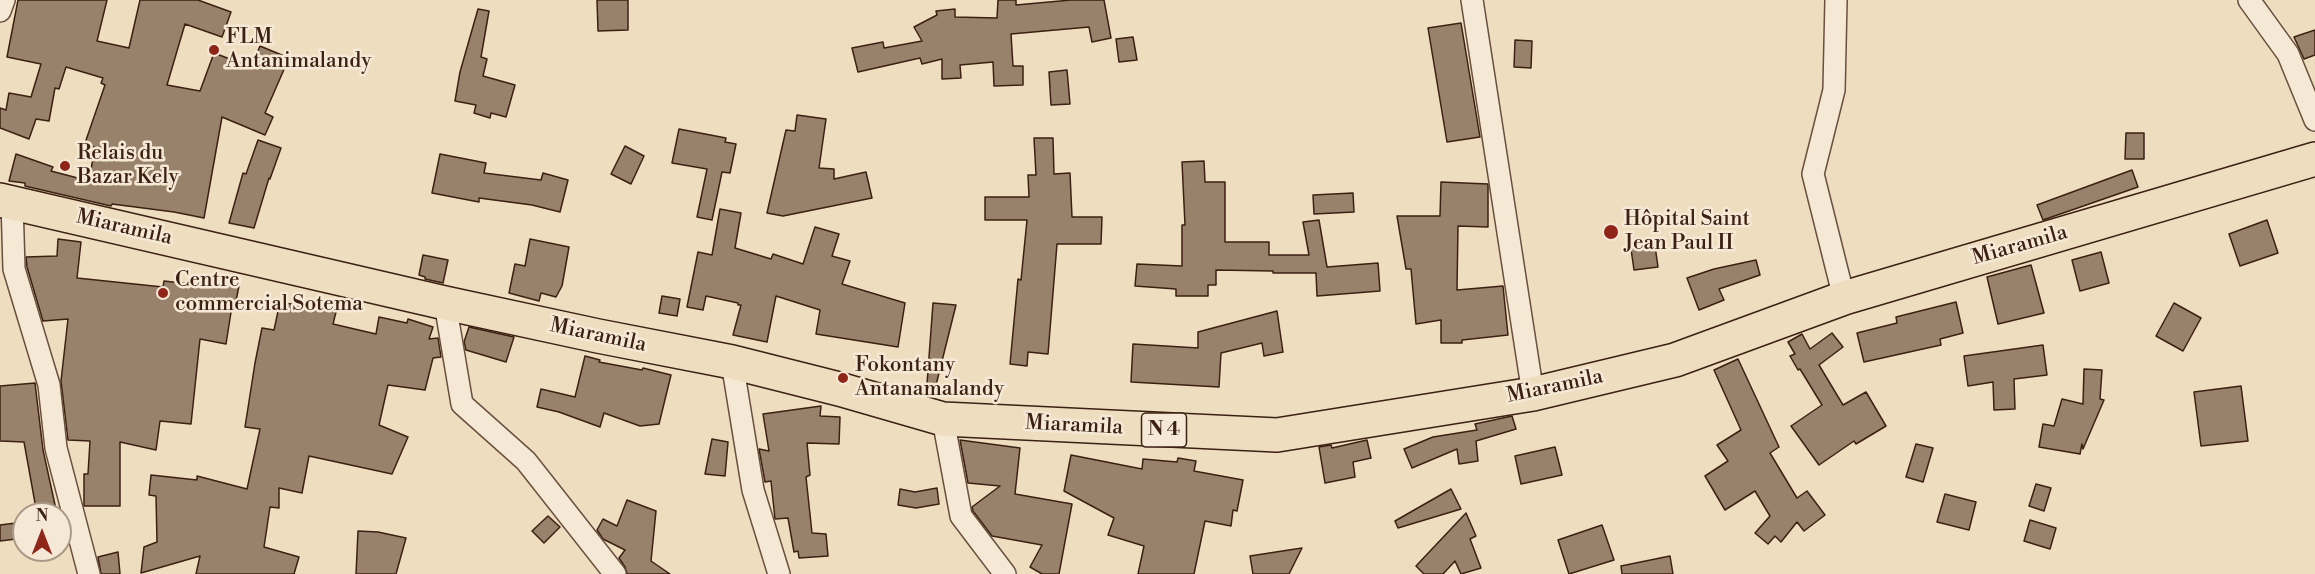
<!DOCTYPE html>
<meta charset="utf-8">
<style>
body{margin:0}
#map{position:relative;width:2315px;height:574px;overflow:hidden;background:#efddc0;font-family:"Libre Bodoni",serif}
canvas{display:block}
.north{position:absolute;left:12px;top:502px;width:60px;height:60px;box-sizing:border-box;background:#f5e9d6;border:2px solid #ab9988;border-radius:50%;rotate:0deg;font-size:16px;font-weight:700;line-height:24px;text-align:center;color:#3c2012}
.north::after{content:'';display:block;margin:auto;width:21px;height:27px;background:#8f2418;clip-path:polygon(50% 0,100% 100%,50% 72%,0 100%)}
</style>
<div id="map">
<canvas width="2315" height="574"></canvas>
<div class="north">N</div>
</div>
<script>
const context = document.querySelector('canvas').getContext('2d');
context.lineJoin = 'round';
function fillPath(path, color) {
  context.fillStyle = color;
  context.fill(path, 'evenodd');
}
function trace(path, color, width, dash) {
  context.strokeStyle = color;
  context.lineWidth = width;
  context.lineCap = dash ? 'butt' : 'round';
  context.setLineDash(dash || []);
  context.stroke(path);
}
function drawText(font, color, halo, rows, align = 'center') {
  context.font = font + ' "Libre Bodoni",serif';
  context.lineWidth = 5;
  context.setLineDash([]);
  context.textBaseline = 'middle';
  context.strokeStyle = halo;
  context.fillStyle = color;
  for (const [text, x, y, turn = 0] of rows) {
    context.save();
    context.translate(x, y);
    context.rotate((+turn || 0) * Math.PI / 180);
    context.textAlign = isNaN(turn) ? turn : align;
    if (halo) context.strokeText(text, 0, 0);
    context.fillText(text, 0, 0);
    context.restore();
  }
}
const building = new Path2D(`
 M18 0H107L97 41 129 48 140 0H198L231 12 222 37 185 24 167 85 200 91 214 53 251 67 260 46 289 58 265 113 273 117 265 135 222 117 204 218 174 212 112 204 111 206 29 187 25 186V183L9 181 16 154 53 167 51 171 89 181 95 147 84 146 105 85 101 83 103 78 66 67 59 89 55 88 49 121 36 119 29 139 0 128V108L6 110 9 93 31 97 41 64 7 57Z
 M597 0H628V30L598 31Z
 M998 0H1016V5L1071 0H1104L1111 38 1092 42 1089 27 1011 34 1013 66H1023V85L994 86 993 62 960 65 961 78 942 79V59L922 64 920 58 858 72 852 48 883 42 884 48 922 41 914 27 937 15 936 11 955 9V17L997 18Z
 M478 9 489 11 481 57 487 59 483 76 515 85 506 117 491 113 490 118 474 113 476 105 455 101 460 72Z
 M1461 23 1480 137 1447 142 1428 28Z
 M2315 30V55L2304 59 2294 37Z
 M1133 37 1137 60 1119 62 1116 39Z
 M1515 40 1532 41 1531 68 1514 67Z
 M1067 70 1070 104 1051 105 1049 72Z
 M797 115 826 119 819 168 834 169V179L866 172 872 198 783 216 767 213 786 130 795 131Z
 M679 129 726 138 725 142 736 144 730 173 722 172 712 220 697 217 707 169 672 163Z
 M2126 133H2144V159H2125Z
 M1034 138H1053L1054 174 1070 173 1072 217H1102L1101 244H1057L1048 354 1028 352 1027 366 1010 364 1018 279 1021 280 1027 220H985V197H1029L1028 175H1036Z
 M258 140 281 148 270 179 269 178 254 228 229 223 243 173 246 174Z
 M625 146 644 156 631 184 611 174Z
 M440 154 486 163 484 173 541 180 543 173 568 180 560 212 532 205 479 198V202L432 193Z
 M1204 161 1205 182H1225V242H1269V255H1309L1303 222 1319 220 1327 267 1378 263 1380 291 1317 296 1316 273H1273V271L1216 270V285H1208V296H1176V289L1135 286 1137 264 1182 266V225H1185L1182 162Z
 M2132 170 2138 187 2043 220 2037 205Z
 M1441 182 1488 184V227L1458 226 1457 290 1503 286 1508 335 1462 340V343H1441V320L1416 324 1411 269H1406L1397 216H1440Z
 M1353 193 1354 212 1314 214 1313 195Z
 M720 209 741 213 735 248 771 259 773 254 803 264 815 227 839 234 832 256 850 261 842 284 905 303 898 347 816 334 820 310 776 296 767 342 733 335 741 305H738V303L706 296 703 310 687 307 698 252 712 255Z
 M2267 220 2278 253 2240 266 2229 234Z
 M58 239 81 242 77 278 163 287 164 281 209 286 210 281 239 286 235 306H232L226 344 200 339 191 424 160 421 156 450 120 442V506H84V474H88L90 441 68 440 61 381 68 319 43 321 27 267 26 257 57 256Z
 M530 239 569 247 562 286 556 297 541 293 539 301 509 293 515 264 525 266Z
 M1654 239 1658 267 1634 270 1630 242Z
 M2101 252 2109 283 2080 291 2072 260Z
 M423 255 448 260 443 283 425 279V277L419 275Z
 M1756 260 1760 275 1719 289 1724 300 1699 310 1687 278 1714 269Z
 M2031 265 2044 313 1998 324 1987 277Z
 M662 296 680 299 677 316 659 313Z
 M280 302 336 312 333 324 376 334 379 317 407 323 408 319 433 327 429 339 438 338 441 357 433 358 425 390 388 385 379 425 408 437 392 474 309 456 302 493 279 488V508L270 507 264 547 299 557 294 574H196L200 556 141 573 144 547 157 542 156 496 149 495 151 475 197 480V476L247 489 260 429 245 427 255 363 262 328 274 330Z
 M1956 302 1963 333 1940 339 1941 345 1864 362 1857 333 1897 323 1896 317Z
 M933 303 956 305 936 385 927 384Z
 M2174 303 2201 318 2183 351 2156 336Z
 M1277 311 1283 352 1264 356 1262 343 1221 353 1219 387 1131 382 1133 344 1198 348V332Z
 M469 327 514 337 506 362 466 350 464 342Z
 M1832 333 1843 347 1819 365 1843 405 1866 392 1886 426 1856 444 1854 441 1819 465 1791 426 1822 405 1800 369 1798 370 1790 356 1795 354 1788 342 1802 334 1810 349Z
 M2043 345 2047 375 2014 379 2015 409 1994 410 1993 382 1968 386 1964 356Z
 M585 356 600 360 599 362 642 370 643 368 671 375 659 424 640 426 604 413 600 427 559 412 537 407 541 389 575 397Z
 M1738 359 1779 447 1770 453 1797 498 1807 491 1825 515 1804 531 1797 522 1781 542 1775 536 1768 544 1755 533 1770 516 1755 491 1725 510 1705 476 1728 461 1717 445 1741 430 1714 370Z
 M2084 369 2102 370 2100 399 2104 400 2083 449 2082 444 2080 454 2039 447 2043 424 2054 426 2062 399 2083 404Z
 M35 383 43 450 57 514H37L24 442 0 441V386Z
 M2241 386 2248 441 2201 446 2194 392Z
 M821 406 820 416 840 417 839 444 807 443 810 475 806 477 812 533 826 534 828 556 799 558 798 551 794 552 788 518 775 519 771 481 765 482 759 449 769 451 763 414Z
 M1512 416 1516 429 1476 441 1478 461 1459 464 1457 449 1412 468 1404 449 1433 437 1477 430 1475 424Z
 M712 439 728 442 725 476 705 474Z
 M960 440 1020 448 1015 494 1072 504 1059 574H1042L1030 567 1042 545 992 536 973 511 972 507 1000 486 968 483Z
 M1367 440 1371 458 1353 462 1355 477 1325 483 1319 447 1331 445 1332 448Z
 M1916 444 1933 448 1923 482 1906 477Z
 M1555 447 1562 475 1521 484 1515 456Z
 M1071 455 1142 469 1143 459 1177 462 1178 458 1196 461 1194 471 1243 480 1237 511 1233 510 1231 526 1205 521 1194 574H1138L1144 546 1108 535 1114 518 1064 491Z
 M2036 484 2051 488 2044 511 2029 506Z
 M937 488 939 504 916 508 898 505 900 489 915 492Z
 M1451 489 1461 509 1398 528 1395 521Z
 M1945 494 1976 502 1969 530 1937 522Z
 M627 500 656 511 651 561 670 574H627L625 567 619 558 625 550 603 539 597 530 603 519 617 526Z
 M1466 513 1476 536 1470 539 1481 568 1461 574 1455 561 1443 574H1424L1416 566Z
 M548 516 560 527 544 543 532 531Z
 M2030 520 2056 528 2050 549 2024 541Z
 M24 522V538L0 541V525Z
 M1602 525 1614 560 1569 574 1558 540Z
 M358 531 378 532 406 538 396 574H356Z
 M1302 548 1289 574H1253L1250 556Z
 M118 552 120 574H101L98 557Z
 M1670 556 1673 574H1622L1621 566Z`);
fillPath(building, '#99826c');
trace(building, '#3c2012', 1.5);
const street = new Path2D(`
 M1472 0 1533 394
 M1836 0 1834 90 1813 174 1844 298
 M2249 0 2288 54 2315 120
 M0 11 4 0
 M12 202 14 269 49 385 56 448 89 574
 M445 303 462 404 526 461 615 574
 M732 362 753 490 779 574
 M943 419 961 516 1005 574`);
const primary = new Path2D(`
 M0 200 445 303 598 336 732 362 839 389 943 419 1277 435 1533 394 1675 360 1844 298 2315 159`);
trace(street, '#694f3e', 24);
trace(primary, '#3c2012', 36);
trace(street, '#f5e9d6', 21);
trace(primary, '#efddc0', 33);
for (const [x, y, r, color] of [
 [214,50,6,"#8f2418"],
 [65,166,6,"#8f2418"],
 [1611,232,8,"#8f2418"],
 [163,293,6,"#8f2418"],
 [843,378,6,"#8f2418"]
]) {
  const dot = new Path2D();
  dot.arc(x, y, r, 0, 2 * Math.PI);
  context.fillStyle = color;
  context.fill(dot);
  trace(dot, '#f5e9d6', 2);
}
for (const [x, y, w] of [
 [1164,430,45]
]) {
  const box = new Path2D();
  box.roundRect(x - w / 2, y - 17, w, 34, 4.5);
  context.fillStyle = '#f5e9d6';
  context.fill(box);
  trace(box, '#3c2012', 1.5);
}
drawText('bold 20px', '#3c2012', null, [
 ["N 4",1164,430]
]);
drawText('21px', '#3c2012', '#f5e9d6', [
 ["FLM",226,38],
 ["Antanimalandy",226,62],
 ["Relais du",77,154],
 ["Bazar Kely",77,178],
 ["Hôpital Saint",1624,220],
 ["Jean Paul II",1624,244],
 ["Centre",175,281],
 ["commercial Sotema",175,305],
 ["Fokontany",855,366],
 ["Antanamalandy",855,390]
], 'left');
drawText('21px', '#3c2012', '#f5e9d6', [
 ["Miaramila",124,228,13],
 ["Miaramila",2020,246,-16],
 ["Miaramila",598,336,12],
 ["Miaramila",1555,387,-12],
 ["Miaramila",1074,426,3]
]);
</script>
